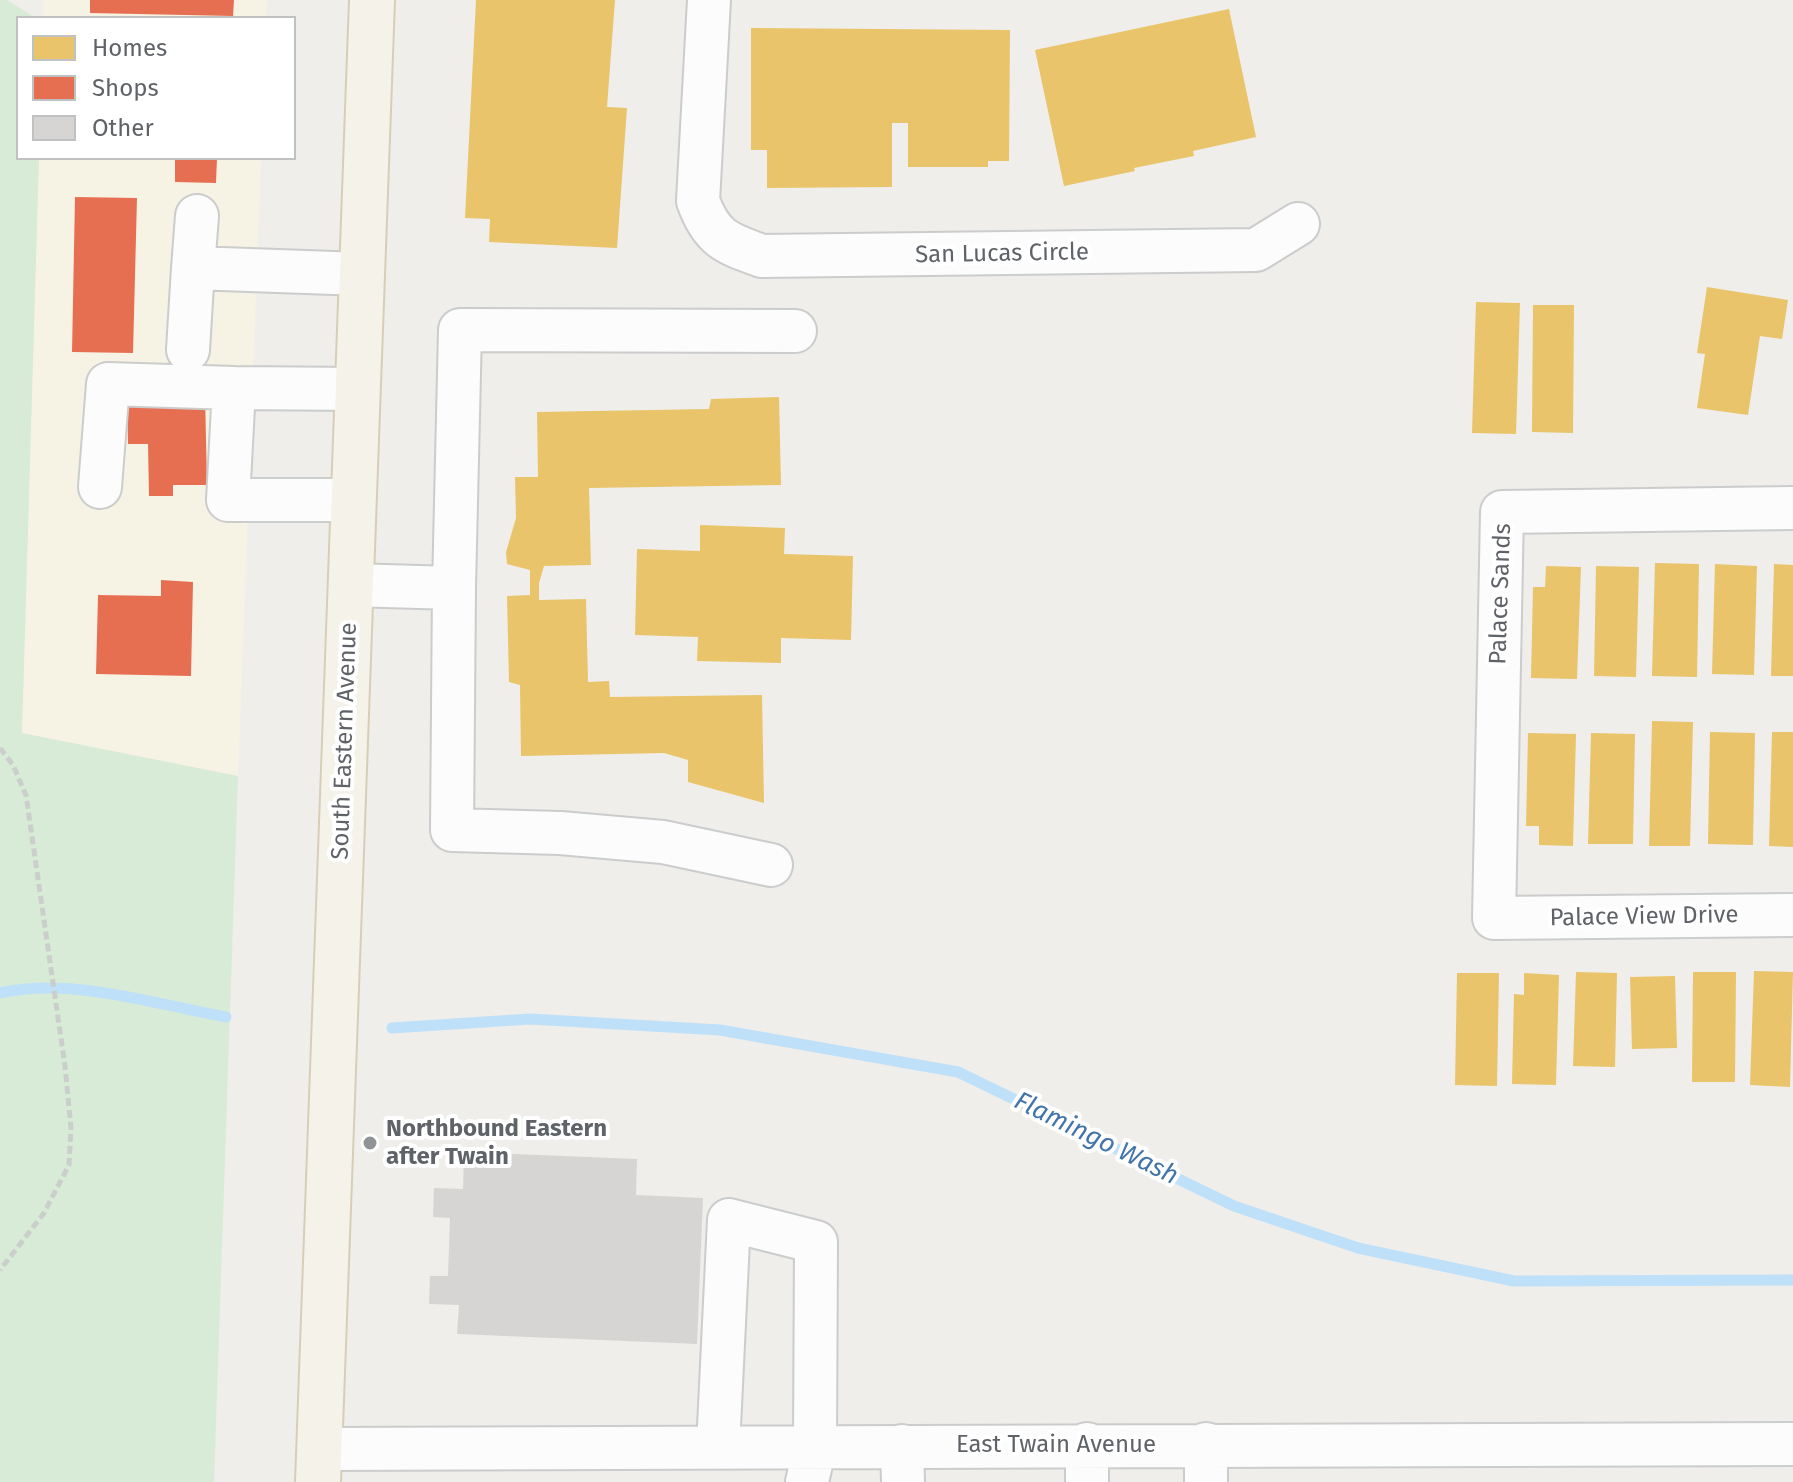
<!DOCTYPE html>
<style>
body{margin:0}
#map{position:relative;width:1793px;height:1482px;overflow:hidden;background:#efeeea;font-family:"Fira Sans",sans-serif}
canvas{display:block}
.legend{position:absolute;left:16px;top:16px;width:280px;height:144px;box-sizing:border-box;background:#fff;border:2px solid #bfc1c3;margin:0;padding:10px 14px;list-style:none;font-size:24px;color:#5f6368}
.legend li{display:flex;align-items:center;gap:16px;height:40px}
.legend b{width:40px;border:2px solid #bfc1c3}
</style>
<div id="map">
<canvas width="1793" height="1482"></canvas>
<ul class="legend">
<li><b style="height:22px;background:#e9c46a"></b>Homes</li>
<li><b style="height:22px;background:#e76f51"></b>Shops</li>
<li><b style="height:22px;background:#d6d5d3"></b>Other</li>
</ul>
</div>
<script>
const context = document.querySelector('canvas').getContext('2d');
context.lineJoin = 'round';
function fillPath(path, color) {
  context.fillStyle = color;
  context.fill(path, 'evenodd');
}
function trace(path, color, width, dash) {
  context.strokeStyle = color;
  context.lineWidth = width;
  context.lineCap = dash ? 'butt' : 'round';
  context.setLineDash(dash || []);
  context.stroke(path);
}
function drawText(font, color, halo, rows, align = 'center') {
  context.font = font + ' "Fira Sans",sans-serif';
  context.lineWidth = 8;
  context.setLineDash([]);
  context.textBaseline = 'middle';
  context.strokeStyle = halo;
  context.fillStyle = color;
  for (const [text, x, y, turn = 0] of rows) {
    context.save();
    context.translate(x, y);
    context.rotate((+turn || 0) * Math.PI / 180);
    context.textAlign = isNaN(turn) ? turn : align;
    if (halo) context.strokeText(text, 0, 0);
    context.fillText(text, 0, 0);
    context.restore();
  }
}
fillPath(new Path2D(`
 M43 0H267L266 18H43Z
 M39 158H261L238 776 22 733Z`), '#f7f3e4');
fillPath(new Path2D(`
 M0 0H7L36 18H18V158H39L22 733 238 776 214 1482H0Z`), '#d8ebd6');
fillPath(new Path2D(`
 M476 0H615L607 107 627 108 617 248 489 242 490 219 465 218Z
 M1229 9 1256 137 1193 151 1194 156 1134 168 1135 171 1064 186 1035 50Z
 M751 28 1010 30 1009 161H988V167H908V123H892V187L767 188V150H751Z
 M1707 287 1788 300 1782 339 1760 336 1748 415 1697 408 1705 354 1697 353Z
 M1476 302 1520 303 1516 434 1472 433Z
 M1533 305H1574L1573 433 1532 432Z
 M779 397 781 485 589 488 591 565 544 566 539 583V600L586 599 588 682 609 681 610 697 762 695 764 803 688 782V760L664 753 521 756 520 685 509 682 507 596 530 595V570L507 564 506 552 516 518 515 477H538L537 412 709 409 711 399Z
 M700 525 785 528 784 554 853 556 851 640 781 638V663L697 661 698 637 635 635 637 549 700 551Z
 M1655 563 1699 564 1697 677 1652 676Z
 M1715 564 1757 566 1754 675 1712 674Z
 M1774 564 1793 565V676H1771Z
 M1546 566 1581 567 1577 679 1531 678 1533 587H1545Z
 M1596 566 1639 567 1636 677 1594 676Z
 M1652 721 1693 722 1690 846H1649Z
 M1710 732 1755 733 1753 845 1708 844Z
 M1772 732H1793V847L1769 846Z
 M1528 733 1576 734 1573 846 1539 845V826H1526Z
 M1591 733 1635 734 1633 844H1588Z
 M1754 971 1793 972 1790 1087 1750 1085Z
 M1576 972 1617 973 1615 1067 1573 1066Z
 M1693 972H1736L1735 1082H1692Z
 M1457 973H1499L1497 1086 1455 1085Z
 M1524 973 1559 975 1556 1085 1512 1084 1514 994 1524 995Z
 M1675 976 1677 1048 1632 1049 1630 977Z`), '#e9c46a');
fillPath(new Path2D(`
 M90 0H234L233 16 90 13Z
 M175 158H217L216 183 175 182Z
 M75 197 137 198 133 353 72 352Z
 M205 395 207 485H173V496H149L148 444H128L127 396Z
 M161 580 193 582 191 676 96 674 98 595 161 596Z`), '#e76f51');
trace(new Path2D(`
 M0 993C73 977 154 1004 226 1017
 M392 1028 530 1019 720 1030 958 1072 1234 1206 1358 1248 1514 1281 1793 1280`), '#bfe0f9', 11);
fillPath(new Path2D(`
 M464 1152 637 1159 636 1195 703 1198 697 1344 457 1334 459 1305 429 1304 430 1276H448L450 1218 433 1217 434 1188 463 1189Z`), '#d6d5d3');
const minor = new Path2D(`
 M709 0 698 201C712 239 726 243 762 256L1256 250 1298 224
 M193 268 197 216
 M188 350 193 268 362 274
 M234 388 358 389
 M100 487 108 384 234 388 228 500H354
 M1793 508 1502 512 1494 918 1793 915
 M350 585 454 588 460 330 795 331
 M454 588 452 830 560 833 663 842 771 865
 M902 1446 903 1482
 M718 1447 729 1220 816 1242 815 1446 807 1482
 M319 1449 1793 1444
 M1087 1482V1444
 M1206 1482V1444`);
const major = new Path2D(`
 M318 1482 372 0`);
trace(minor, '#cbcccc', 46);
trace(major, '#d7ceb8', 48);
trace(new Path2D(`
 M0 748 13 765 26 795 65 1066 71 1128 69 1165 44 1213 0 1270`), '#cacfcc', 5, [8, 4]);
trace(minor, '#fdfcfc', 42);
trace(major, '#f4f2e9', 44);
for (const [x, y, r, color] of [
 [370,1143,8,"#919496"]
]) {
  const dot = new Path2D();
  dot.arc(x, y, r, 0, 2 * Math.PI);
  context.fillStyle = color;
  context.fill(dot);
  trace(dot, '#fff', 3);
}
drawText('24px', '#5f6368', '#fff', [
 ["San Lucas Circle",1002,254,-1],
 ["Palace Sands",1501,594,-88],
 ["South Eastern Avenue",345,741,-88],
 ["Palace View Drive",1644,917,-1],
 ["East Twain Avenue",1056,1445]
]);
drawText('bold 24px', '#5f6368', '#fff', [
 ["Northbound Eastern",386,1129],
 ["after Twain",386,1157]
], 'left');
drawText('italic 26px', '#4174aa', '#fff', [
 ["Flamingo Wash",1096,1139,26]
]);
</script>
